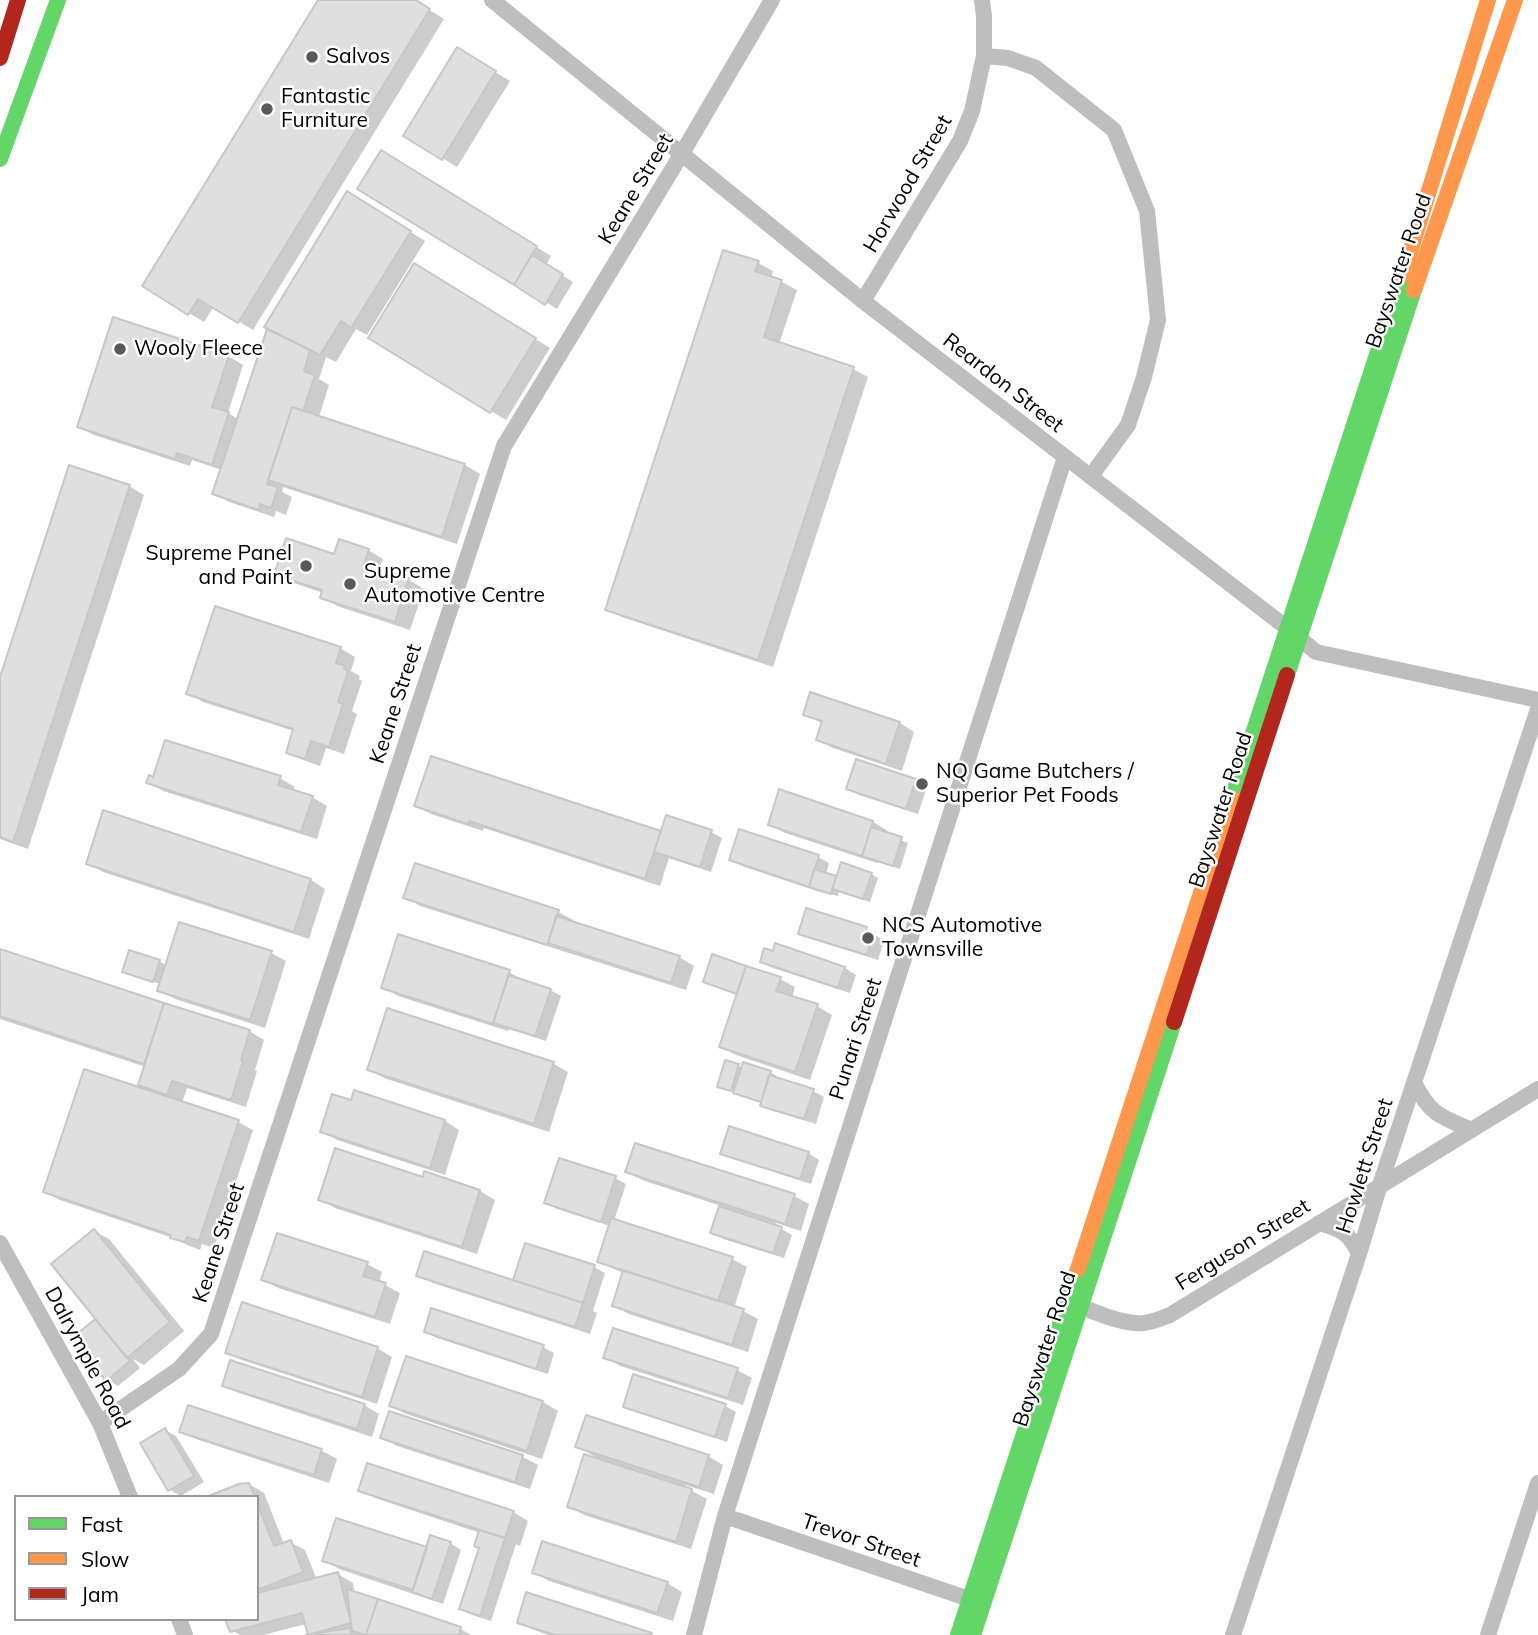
<!DOCTYPE html>
<style>
body{margin:0}
#map{position:relative;width:1538px;height:1635px;overflow:hidden;background:#fff;font-family:Mulish,sans-serif}
canvas{display:block}
.legend{position:absolute;left:14px;top:1495px;width:245px;height:126px;box-sizing:border-box;background:#fff;border:2px solid #999;margin:0;padding:9px 12px;list-style:none;font-size:21px;color:#000}
.legend li{display:flex;align-items:center;gap:14px;height:35px}
.legend b{width:35px;border:2px solid #999}
</style>
<div id="map">
<canvas width="1538" height="1635"></canvas>
<ul class="legend">
<li><b style="height:9px;background:#63d668"></b>Fast</li>
<li><b style="height:9px;background:#ff974d"></b>Slow</li>
<li><b style="height:9px;background:#b3261e"></b>Jam</li>
</ul>
</div>
<script>
const context = document.querySelector('canvas').getContext('2d');
context.lineJoin = 'round';
function fillPath(path, color) {
  context.fillStyle = color;
  context.fill(path, 'evenodd');
}
function trace(path, color, width, dash) {
  context.strokeStyle = color;
  context.lineWidth = width;
  context.lineCap = dash ? 'butt' : 'round';
  context.setLineDash(dash || []);
  context.stroke(path);
}
function drawText(font, color, halo, rows, align = 'center') {
  context.font = font + ' Mulish,sans-serif';
  context.lineWidth = 5;
  context.setLineDash([]);
  context.textBaseline = 'middle';
  context.strokeStyle = halo;
  context.fillStyle = color;
  for (const [text, x, y, turn = 0] of rows) {
    context.save();
    context.translate(x, y);
    context.rotate((+turn || 0) * Math.PI / 180);
    context.textAlign = isNaN(turn) ? turn : align;
    if (halo) context.strokeText(text, 0, 0);
    context.fillText(text, 0, 0);
    context.restore();
  }
}
fillPath(new Path2D(`
 M320 0H413L444 19 253 330 214 306 204 322 144 286Z
 M457 49 510 81 457 167 405 135Z
 M396 161 551 256 546 265 573 282 557 309 360 189Z
 M363 202 425 241 367 335 356 329 336 362 326 357 319 379 329 385 319 417 465 465 480 474 457 544 283 487 282 492 292 497 286 515 276 511 274 517 229 502 215 494 222 470 192 460 190 466 94 435 79 427 228 356 243 365 228 413 239 420 269 328Z
 M758 263 773 271 771 278 782 282 797 290 779 344 853 369 868 377 773 667 622 617 607 609Z
 M429 274 550 348 506 420 370 338Z
 M129 486 144 495 28 849 0 839V683Z
 M368 550 383 559 379 570 409 580 424 589 410 630 337 606 322 597 323 593 291 582 276 574Z
 M340 648 355 657 351 671 360 676 359 679 362 681 352 711 357 714 344 754 326 748 320 766 303 760 288 752 294 731 203 702 189 693Z
 M805 714 900 723 914 732 902 771 833 748 818 740 823 724Z
 M857 762 916 781 927 787 918 814 859 795 848 789Z
 M280 778 295 787 293 791 312 797 327 806 317 839 163 791 148 782Z
 M416 806 660 832H711L722 838 711 872 669 858 660 886 484 828 483 831 431 814Z
 M873 822 888 831 886 834 908 843 900 869 877 862V863L785 833 770 824Z
 M818 857 829 863 826 875 838 879 871 874 878 878 870 902 839 892 838 896 820 892 742 866 731 859Z
 M88 863 311 880 325 889 309 939 103 872Z
 M406 897 558 912 573 920 572 923 679 957 694 966 686 990 420 906Z
 M866 929 884 941 878 960 811 939 800 933Z
 M399 936 509 972 524 981 550 990 561 996 546 1041 509 1029 508 1031 398 996 383 987Z
 M776 946 845 968 856 975 850 993 773 968 762 962 774 953Z
 M0 950 249 1031 264 1040 255 1070 257 1071 246 1107 187 1088 182 1103 238 1122 253 1130 214 1248 202 1244 200 1250 187 1245 176 1239 60 1200 45 1192 139 1089 146 1067 0 1019Z
 M271 953 286 961 265 1028 175 999 160 990 161 984 131 975 159 961 167 966Z
 M780 979 795 987 792 998 817 1006 832 1015 810 1080 736 1055 721 1047 738 994 712 985 705 981Z
 M389 1010 554 1064 568 1072 549 1132 384 1078 369 1069Z
 M727 1062 743 1068 770 1072 777 1076 776 1079 813 1091 824 1097 816 1124 773 1111 762 1105V1103L742 1096 719 1086Z
 M445 1121 459 1130 445 1175 337 1140 322 1131Z
 M722 1153H808L819 1160 811 1184 733 1159Z
 M560 1160 615 1178 626 1184 614 1221 732 1259 747 1267 734 1308 743 1311 758 1319 748 1352 629 1314 614 1306 624 1273 614 1269 599 1261 610 1226 557 1209 546 1202Z
 M627 1172 794 1196 809 1204 801 1231 776 1223 775 1225 792 1235 784 1258 723 1239 712 1232 721 1206 642 1180Z
 M425 1174 480 1191 495 1200 477 1254 335 1208 320 1199 424 1179Z
 M94 1231 109 1239 184 1331 144 1365 133 1359 140 1368 118 1386 107 1380 95 1321 102 1325Z
 M367 1264 382 1272 379 1282 400 1293 390 1324 278 1288 263 1279Z
 M594 1267 605 1273 593 1311 597 1313 590 1334 433 1283 418 1275 521 1283 515 1280Z
 M426 1332 543 1347 554 1353 548 1374 437 1338Z
 M377 1348 392 1357 377 1404 242 1360 227 1352Z
 M605 1357 737 1370 752 1378 743 1405 620 1366Z
 M407 1358 543 1402 558 1411 542 1459 406 1414 391 1406Z
 M224 1385 364 1405 379 1414 372 1437 239 1393Z
 M625 1406H725L736 1412 727 1442 636 1412Z
 M189 1408 322 1451 337 1459 329 1483 196 1439 181 1431Z
 M390 1413 523 1457 538 1465 530 1489 397 1446 382 1437Z
 M165 1430 176 1436 204 1482 181 1496 170 1490Z
 M578 1447 708 1456 723 1465 714 1494 685 1485V1487L707 1499 691 1549 584 1515 569 1506 599 1459Z
 M249 1484 264 1493 284 1544 290 1542 305 1550 317 1580 338 1574 353 1583 355 1594 461 1629 471 1635H309L306 1624 263 1635H240L232 1630 257 1619V1497H211Z
 M360 1490 513 1512 528 1521 520 1546 516 1544 491 1621 472 1615 461 1608 480 1548V1533L375 1498Z
 M450 1543 461 1550 443 1604 339 1569 324 1560 428 1549Z
 M534 1572 667 1583 682 1592 673 1621 549 1581Z
 M527 1595 652 1635H548L534 1630 519 1622Z`), '#0003');
const building = new Path2D(`
 M318 0H416L430 9 238 323 198 299 188 315 142 286Z
 M457 47 496 71 442 160 403 136Z
 M381 150 537 246 514 285 357 189Z
 M347 191 411 231 351 328 341 321 320 355 264 327Z
 M723 250 759 261 755 271 782 280 764 337 854 367 758 660 605 610Z
 M532 255 563 274 545 305 514 285Z
 M414 263 536 338 490 413 368 338Z
 M113 317 229 355 212 407 229 412 212 465 177 453 175 459 77 427Z
 M267 329 310 350 304 371 315 375 303 411 292 407 267 484 278 487 271 508 260 504 259 510 212 494Z
 M292 407 465 464 442 537 268 480Z
 M69 465 130 485 13 842 0 837V677Z
 M286 538 334 554 339 539 369 549 364 564 409 578 395 622 320 598 322 590 274 575Z
 M215 606 341 647 336 663 345 666 344 669 348 671 338 702 343 704 329 747 311 741 305 759 286 753 293 729 186 694Z
 M810 692 900 722 886 764 816 740 822 721 803 715Z
 M165 740 281 776 278 785 313 796 301 832 146 783 149 775 153 777Z
 M431 756 661 831 645 879 469 821 468 824 414 806Z
 M856 759 916 779 906 809 846 789Z
 M779 789 873 821 862 856 768 825Z
 M103 810 311 879 294 932 86 864Z
 M666 815 712 830 700 867 654 852Z
 M871 827 902 837 893 866 862 856Z
 M739 829 819 855 809 887 729 860Z
 M841 862 872 873 863 899 832 889Z
 M415 863 559 910 547 945 403 898Z
 M814 869 836 876 831 894 809 887Z
 M806 908 867 927 866 931 873 933 867 955 798 934Z
 M556 916 680 956 671 983 548 943Z
 M179 922 272 951 250 1020 157 991Z
 M398 934 510 970 493 1024 381 988Z
 M775 943 845 967 838 988 760 962 764 948 773 951Z
 M0 949 164 1003 144 1064 0 1016Z
 M129 950 160 960 153 982 122 972Z
 M712 954 746 966 737 994 703 982Z
 M746 966 781 977 776 991 818 1004 795 1072 719 1047Z
 M509 975 551 989 535 1036 493 1023Z
 M164 1003 250 1030 241 1060 243 1061 231 1100 172 1081 167 1095 138 1085Z
 M387 1008 554 1062 534 1124 367 1070Z
 M725 1060 739 1064 731 1091 717 1087Z
 M743 1062 771 1071 761 1102 733 1093Z
 M84 1069 239 1120 199 1241 187 1237 185 1242 170 1238 171 1235 43 1192Z
 M769 1075 814 1089 804 1119 760 1106Z
 M354 1090 445 1120 430 1168 320 1132 332 1094 351 1100Z
 M729 1126 809 1152 800 1179 720 1154Z
 M635 1143 795 1194 785 1224 625 1172Z
 M335 1148 423 1177 424 1171 480 1190 462 1247 318 1200Z
 M559 1158 616 1176 601 1222 544 1203Z
 M719 1206 782 1227 773 1253 710 1233Z
 M611 1218 733 1257 718 1301 597 1262Z
 M94 1229 170 1322 127 1358 51 1264Z
 M277 1233 368 1262 363 1276 386 1283 375 1317 261 1280Z
 M525 1243 595 1265 583 1303 513 1280Z
 M424 1251 583 1303 575 1327 416 1276Z
 M623 1270 744 1309 732 1345 612 1306Z
 M242 1302 378 1347 362 1397 225 1353Z
 M431 1308 544 1345 536 1369 424 1332Z
 M95 1319 130 1361 106 1381 71 1339Z
 M613 1328 738 1368 728 1398 603 1358Z
 M406 1356 543 1401 527 1451 389 1406Z
 M230 1360 365 1404 357 1429 222 1386Z
 M633 1374 726 1404 715 1437 623 1407Z
 M188 1405 322 1449 314 1475 179 1432Z
 M389 1411 523 1455 515 1482 380 1438Z
 M586 1415 709 1455 699 1487 575 1447Z
 M165 1428 194 1476 168 1491 140 1443Z
 M584 1454 692 1489 676 1542 567 1507Z
 M367 1463 514 1511 505 1538 358 1491Z
 M249 1483 255 1497H206L239 1484Z
 M257 1503 274 1546 291 1540 303 1572 257 1590Z
 M336 1518 427 1547 413 1590 322 1561Z
 M479 1530 505 1538 480 1616 459 1609 479 1548 474 1546Z
 M430 1535 451 1542 432 1599 412 1592Z
 M542 1541 668 1582 657 1613 532 1573Z
 M338 1572 351 1623 308 1635 302 1613 230 1632 225 1619H257V1593Z
 M347 1589 378 1599 366 1635 352 1631Z
 M526 1592 652 1633 651 1635H555L517 1623Z
 M378 1599 461 1627 459 1635H366Z
 M350 1628 351 1635H306Z`);
fillPath(building, '#dfdfdf');
trace(building, '#c7c7c7', 2);
trace(new Path2D(`
 M492 0 863 301 1287 628 1316 652 1538 700
 M984 56 1008 58 1036 68 1114 130 1147 211 1158 320 1144 377 1128 425 1091 476
 M863 301 960 141 972 111 984 56V16L982 0
 M1414 1082C1429 1114 1441 1117 1472 1130
 M1319 1223C1341 1229 1350 1233 1359 1254
 M0 1243 100 1423 130 1497
 M1070 1303C1093 1310 1119 1325 1144 1323 1153 1322 1162 1318 1170 1315L1538 1089
 M100 1423 179 1369 211 1334 504 446 681 155 772 0
 M725 1516 978 1602
 M179 1619 185 1635
 M694 1635 725 1516 1065 457
 M1233 1635 1359 1254 1379 1188 1538 709
 M1488 1635 1538 1483`), '#bebebe', 16);
trace(new Path2D(`
 M0 159 58 0
 M1287 675 1414 290
 M1232 798 1403 275
 M958 1635 1078 1269
 M973 1635 1174 1022`), '#63d668', 16);
trace(new Path2D(`
 M1403 275 1488 0
 M1414 290 1515 0
 M1078 1269 1232 798`), '#ff974d', 16);
trace(new Path2D(`
 M0 58 18 0
 M1174 1022 1287 675`), '#b3261e', 16);
for (const [x, y, r, color] of [
 [312,57,7,"#595959"],
 [267,109,7,"#595959"],
 [120,349,7,"#595959"],
 [306,566,7,"#595959"],
 [350,584,7,"#595959"],
 [922,784,7,"#595959"],
 [868,938,7,"#595959"]
]) {
  const dot = new Path2D();
  dot.arc(x, y, r, 0, 2 * Math.PI);
  context.fillStyle = color;
  context.fill(dot);
  trace(dot, '#fff', 2.5);
}
drawText('21px', '#000', '#fff', [
 ["Salvos",326,57],
 ["Fantastic",281,97],
 ["Furniture",281,121],
 ["Wooly Fleece",134,349],
 ["Supreme Panel",292,554,"right"],
 ["and Paint",292,578,"right"],
 ["Supreme",364,572],
 ["Automotive Centre",364,596],
 ["NQ Game Butchers /",936,772],
 ["Superior Pet Foods",936,796],
 ["NCS Automotive",882,926],
 ["Townsville",882,950]
], 'left');
drawText('21px', '#000', '#fff', [
 ["Horwood Street",908,184,-60],
 ["Keane Street",636,189,-59],
 ["Bayswater Road",1399,271,-71],
 ["Reardon Street",1003,383,38],
 ["Keane Street",396,704,-72],
 ["Bayswater Road",1221,810,-72],
 ["Punari Street",856,1039,-72],
 ["Howlett Street",1365,1166,-72],
 ["Keane Street",219,1243,-72],
 ["Ferguson Street",1243,1245,-32],
 ["Bayswater Road",1045,1349,-72],
 ["Dalrymple Road",87,1358,62],
 ["Trevor Street",861,1541,19]
]);
</script>
